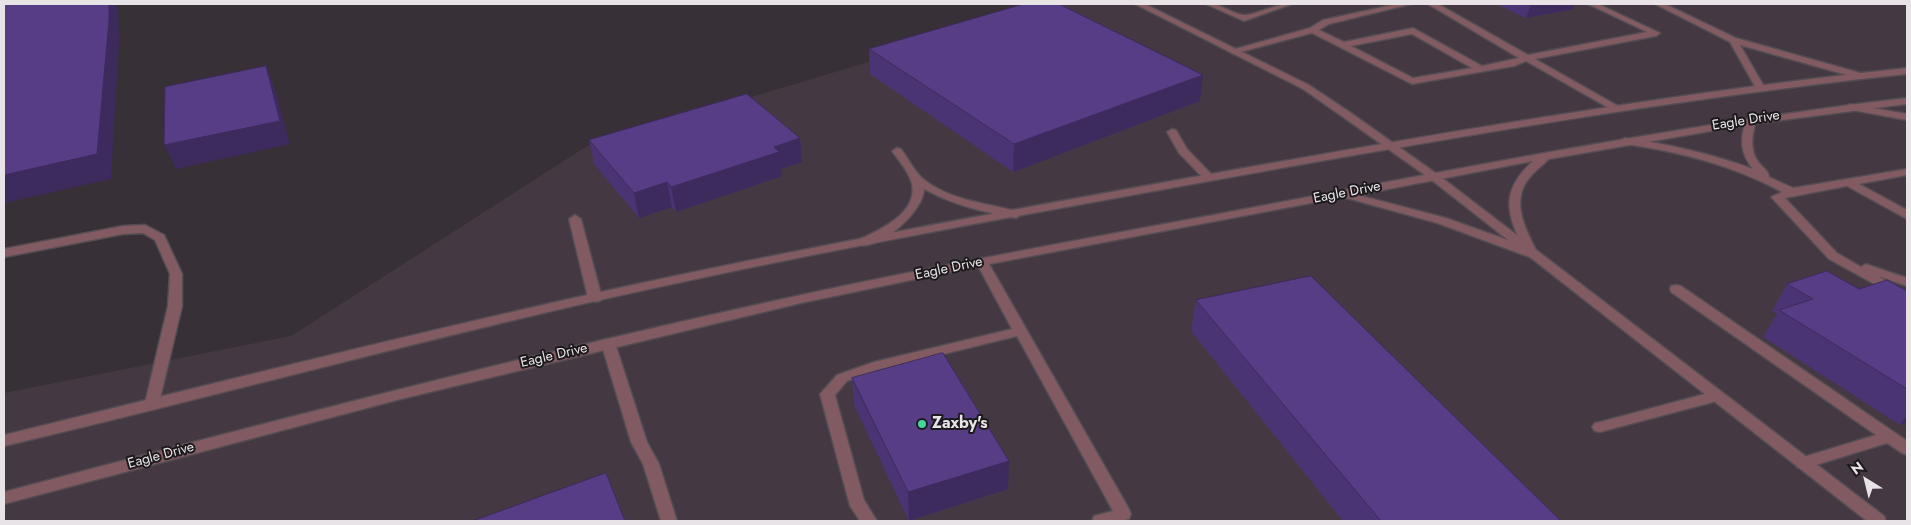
<!DOCTYPE html>
<style>
body{margin:0}
#map{position:relative;width:1911px;height:525px;overflow:hidden;background:#373036;font-family:Jost,sans-serif}
canvas{display:block}
.frame{position:absolute;inset:0;border:5px solid #e8e3e7;pointer-events:none}
.north{position:absolute;left:1841px;top:455px;width:50px;height:50px;-webkit-text-stroke:4px #1c191c;paint-order:stroke;rotate:324deg;font-size:14px;font-weight:700;line-height:20px;text-align:center;color:#e8e3e7}
.north::after{content:'';display:block;margin:auto;width:18px;height:22px;background:#e8e3e7;clip-path:polygon(50% 0,100% 100%,50% 72%,0 100%)}
</style>
<div id="map">
<canvas width="1911" height="525"></canvas>
<div class="frame"></div>
<div class="north">N</div>
</div>
<script>
const context = document.querySelector('canvas').getContext('2d');
context.lineJoin = 'round';
function fillPath(path, color) {
  context.fillStyle = color;
  context.fill(path, 'evenodd');
}
function trace(path, color, width, dash) {
  context.strokeStyle = color;
  context.lineWidth = width;
  context.lineCap = dash ? 'butt' : 'round';
  context.setLineDash(dash || []);
  context.stroke(path);
}
function drawText(font, color, halo, rows, align = 'center') {
  context.font = font + ' Jost,sans-serif';
  context.lineWidth = 4;
  context.setLineDash([]);
  context.textBaseline = 'middle';
  context.strokeStyle = halo;
  context.fillStyle = color;
  for (const [text, x, y, turn = 0] of rows) {
    context.save();
    context.translate(x, y);
    context.rotate((+turn || 0) * Math.PI / 180);
    context.textAlign = isNaN(turn) ? turn : align;
    if (halo) context.strokeText(text, 0, 0);
    context.fillText(text, 0, 0);
    context.restore();
  }
}
fillPath(new Path2D(`
 M1063 4H1907V521H4V393L291 336 587 146Z`), '#443842');
const service = new Path2D(`
 M1206 4C1220 3 1229 12 1243 15 1254 16 1276 3 1292 4L1244 21Z
 M1397 4H1411L1329 24 1319 30 1344 42 1413 28 1482 66 1519 58 1428 4H1438L1528 55 1647 32 1588 4H1598L1660 33 1656 36 1535 59 1618 106 1619 108 1614 111 1526 61 1514 66 1412 84 1312 33 1233 54 1228 51 1310 28 1323 20ZM1412 34 1472 68 1413 78 1351 46Z
 M1655 4H1665L1736 38 1864 74 1866 76 1861 79 1740 45 1765 88 1760 91 1757 90 1730 42Z
 M1850 104 1907 114V120L1846 109 1845 107Z
 M1751 117 1756 120C1752 136 1749 151 1760 164 1764 169 1769 171 1769 177L1793 188 1907 169V175L1859 184 1907 210V219L1847 186 1785 198 1837 253 1861 267 1866 264 1907 278V286L1878 276 1907 293V302L1829 259 1771 197 1782 192C1732 165 1680 152 1625 144L1620 141 1625 138C1669 144 1712 154 1753 169 1740 153 1740 139 1746 120Z
 M1172 129 1176 130 1187 149 1213 176 1215 178 1213 180H1205L1179 153 1167 132Z
 M897 148 901 149C907 157 914 170 921 177 948 201 988 203 1020 212L1022 214 1016 218C983 212 953 205 924 189 924 211 880 250 860 245L858 242 860 239C880 230 918 213 912 184 909 172 899 161 892 151Z
 M575 215 581 219 602 298 600 301 595 302 588 298 569 219Z
 M145 225 164 235 182 274V306L159 403 157 407 152 408 147 407 145 403 168 306 170 274 155 240 143 233 123 234 4 257V249L123 226Z
 M982 258 988 262 1129 509 1131 514 1129 519 1120 521H1092L1094 516 1113 511 1017 336 883 369 847 381 835 395 864 500 877 521H860L850 506 820 394 837 375 874 362 1012 329 976 262Z
 M1676 285 1681 286 1907 441V455L1902 453 1887 443 1803 469 1797 467 1795 463 1797 459 1876 435 1671 292 1670 289 1671 286Z
 M608 339 613 340 615 343 647 442 659 464 677 521H661L643 464 631 442 601 343 603 340Z
 M1716 391 1721 392 1723 396 1721 400 1600 432 1595 431 1592 427 1595 423 1600 422Z`);
const minor = new Path2D(`
 M1135 4H1145L1309 85 1351 113 1437 174 1884 516 1886 521H1867L1429 178 1343 117 1303 89Z`);
const tertiary = new Path2D(`
 M1907 68V74C1671 99 1437 140 1204 182 999 219 794 256 591 302 394 347 200 400 4 446V435C199 387 395 338 591 294 813 245 1038 205 1261 165 1476 127 1690 91 1907 68Z
 M1907 98V104L1752 124 1549 159C1542 166 1533 172 1527 181 1511 204 1527 232 1538 254L1532 258 1437 223 1343 197 984 265 801 303 401 399 4 504V492C268 422 533 353 801 295 957 261 1114 234 1271 204 1482 164 1693 123 1907 98ZM1533 161C1502 189 1505 211 1522 245L1446 218 1358 195Z`);
trace(service, '#534d52', 3);
trace(minor, '#534d52', 3);
trace(tertiary, '#534d52', 3);
fillPath(service, '#825a62');
fillPath(minor, '#825a62');
fillPath(tertiary, '#825a62');
fillPath(new Path2D(`
 M1496 4H1575L1573 9 1526 18Z
 M869 49 1200 101 1013 172 870 74Z
 M800 138 802 162 781 169 782 176 676 212 672 207 639 218 594 164 589 140Z
 M1787 284 1859 289 1907 291V422L1900 425 1763 337 1777 314 1772 311Z
 M1196 300 1561 521H1343L1191 331Z
 M852 378 1008 489 909 521 854 405Z`), '#4b3473');
fillPath(new Path2D(`
 M109 4H118L119 41 111 179 4 203V175Z
 M1531 4H1575L1573 9 1526 18Z
 M266 66 275 89 290 144 176 169 164 145Z
 M1203 75 1200 101 1013 172 1014 144Z
 M800 138 802 162 781 169 782 176 676 212 671 187 774 147Z
 M667 182 672 207 639 218 634 193Z
 M1907 415V422L1900 425Z
 M1009 461 1008 489 909 521 908 492Z`), '#3d2b5e');
const building = new Path2D(`
 M4 4H109V20L97 154 4 175Z
 M1024 4H1059L1203 75 1014 144 869 49Z
 M266 66 280 121 164 145 165 87Z
 M747 94 800 138 774 147 779 152 671 187 667 182 634 193 589 140Z
 M1827 271 1859 289 1887 280 1907 291V389L1779 310 1813 299 1787 284Z
 M1311 276 1561 521H1381L1196 300Z
 M943 353 1009 461 908 492 852 378Z
 M606 473 625 521H473Z`);
fillPath(building, '#573d86');
trace(building, '#3d2b5e', 1);
for (const [x, y, r, color] of [
 [922,424,5,"#47d49e"]
]) {
  const dot = new Path2D();
  dot.arc(x, y, r, 0, 2 * Math.PI);
  context.fillStyle = color;
  context.fill(dot);
  trace(dot, '#1c191c', 2);
}
drawText('14px', '#e8e3e7', '#1c191c', [
 ["Eagle Drive",1746,121,-9],
 ["Eagle Drive",1347,193,-11],
 ["Eagle Drive",949,269,-12],
 ["Eagle Drive",554,356,-13],
 ["Eagle Drive",161,456,-15]
]);
drawText('bold 16px', '#e8e3e7', '#1c191c', [
 ["Zaxby's",932,424]
], 'left');
</script>
